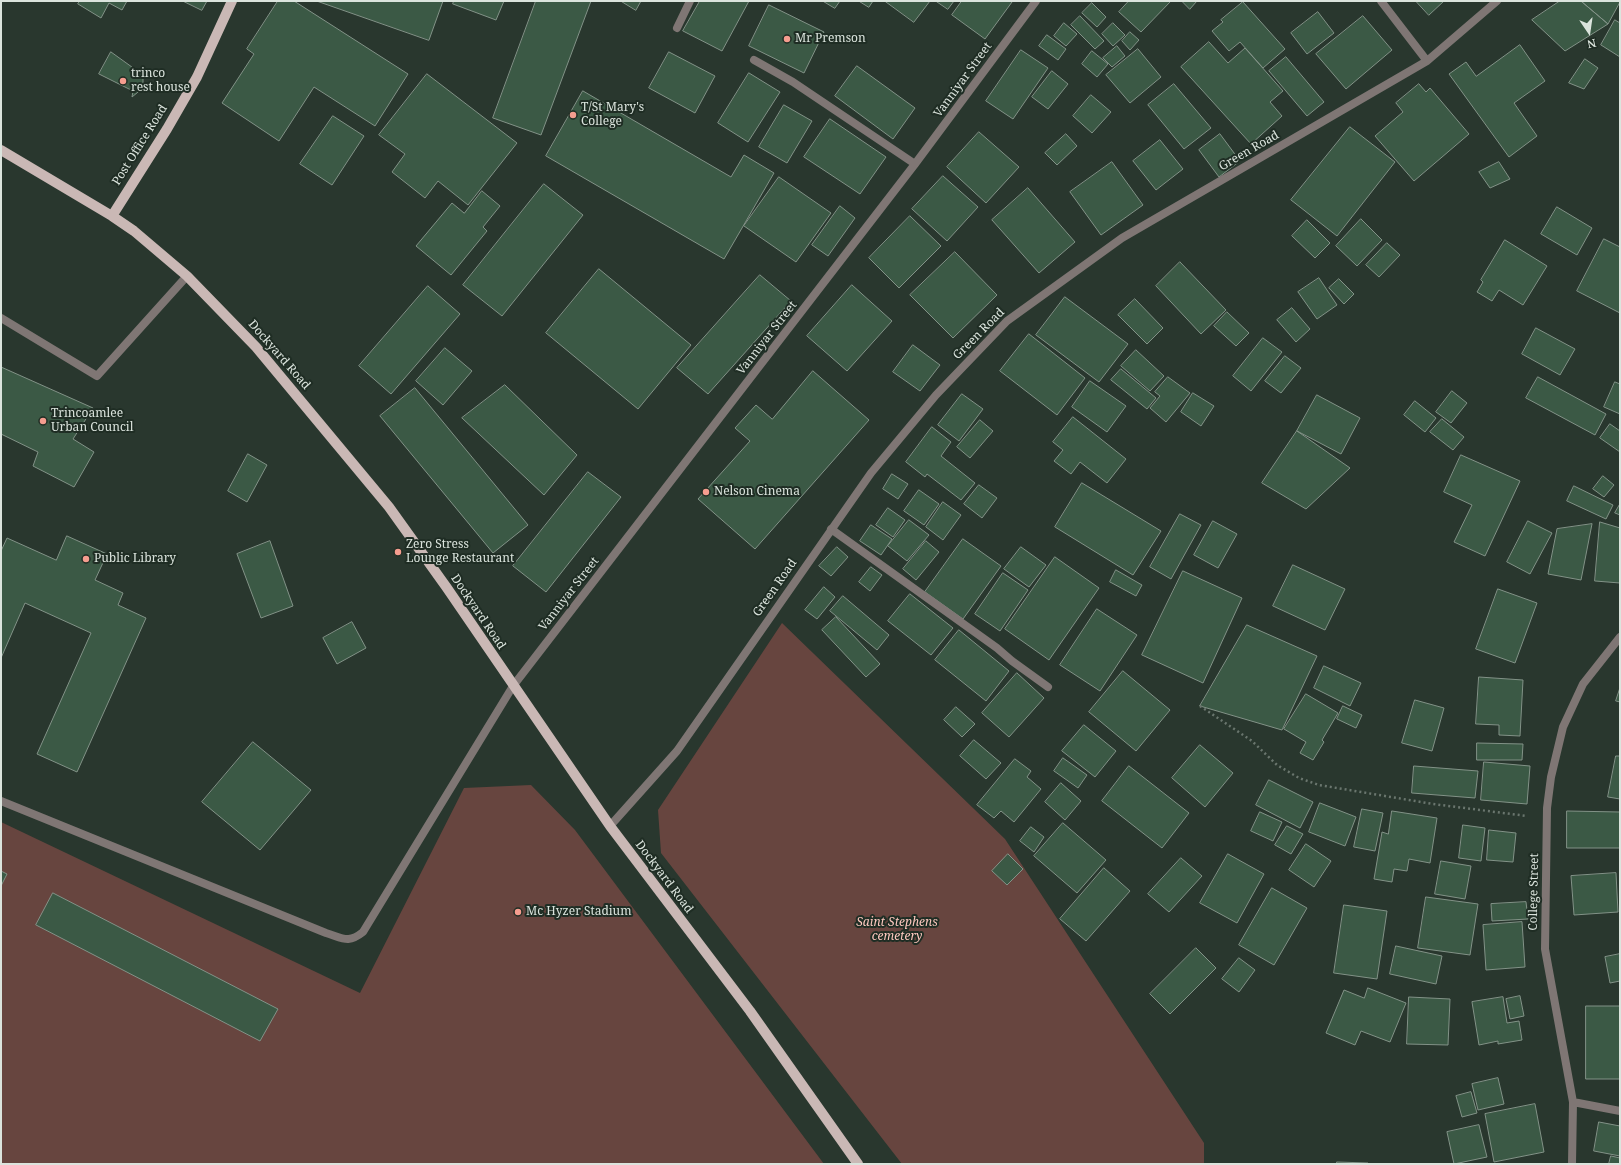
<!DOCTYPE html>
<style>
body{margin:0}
#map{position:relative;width:1621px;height:1165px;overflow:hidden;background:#29372e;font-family:"Noto Serif",serif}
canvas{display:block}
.frame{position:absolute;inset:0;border:2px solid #dbe4dd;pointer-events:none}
.north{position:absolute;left:1569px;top:12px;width:40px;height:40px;-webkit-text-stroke:3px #1f2d24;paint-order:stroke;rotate:167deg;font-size:11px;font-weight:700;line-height:16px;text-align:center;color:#dbe4dd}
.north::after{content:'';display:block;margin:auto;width:14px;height:18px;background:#dbe4dd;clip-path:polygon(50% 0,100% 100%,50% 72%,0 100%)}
</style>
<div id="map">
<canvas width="1621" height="1165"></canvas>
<div class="frame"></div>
<div class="north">N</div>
</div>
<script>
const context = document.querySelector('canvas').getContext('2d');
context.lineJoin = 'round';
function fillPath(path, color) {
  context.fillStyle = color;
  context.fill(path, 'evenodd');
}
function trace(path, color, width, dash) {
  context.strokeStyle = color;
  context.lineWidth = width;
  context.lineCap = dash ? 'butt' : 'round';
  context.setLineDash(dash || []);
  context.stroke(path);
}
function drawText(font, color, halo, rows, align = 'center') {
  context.font = font + ' "Noto Serif",serif';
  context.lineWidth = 4;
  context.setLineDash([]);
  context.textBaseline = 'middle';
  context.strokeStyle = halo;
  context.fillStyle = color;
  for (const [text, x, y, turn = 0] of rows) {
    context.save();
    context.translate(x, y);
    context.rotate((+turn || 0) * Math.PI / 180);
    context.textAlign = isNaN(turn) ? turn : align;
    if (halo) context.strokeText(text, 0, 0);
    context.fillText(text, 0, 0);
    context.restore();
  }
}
fillPath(new Path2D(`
 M782 623 1005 839 1204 1143V1164H902L661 853 658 810Z
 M531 785 575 830 824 1164H1V822L360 993 464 788Z`), '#67453f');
const building = new Path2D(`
 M80 1H127L122 10 109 3 101 18 78 4Z
 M183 1H207L202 10Z
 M278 1H294L408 74 375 126 314 87 279 141 222 103 254 54 247 49Z
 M317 1H443L429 40Z
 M454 1H504L496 20 453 4Z
 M536 1H591L541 135 493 118Z
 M621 1H641L636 10Z
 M700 1H749L722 51 683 31Z
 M823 1H840L835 8Z
 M859 1H873L869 7Z
 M885 1H930L914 22Z
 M936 1H954L948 9Z
 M962 1H1010L1012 2 985 39 952 15Z
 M1129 1H1171L1141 32 1119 12Z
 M1182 1H1197L1190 9Z
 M1416 1H1444L1429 15Z
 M1560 1H1581L1608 24 1565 51 1532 20Z
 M1584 1H1620V2L1608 24 1582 2Z
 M1243 2 1285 49 1263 68 1240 42 1229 51 1212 31 1223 22 1221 20Z
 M1092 3 1106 17 1097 27 1082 13Z
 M769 5 824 32 804 73 749 46Z
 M1318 12 1334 33 1307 54 1291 33Z
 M1080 16 1104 41 1095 49 1071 25Z
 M1363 16 1392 50 1346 89 1316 54Z
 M1615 20 1620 23V57L1601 45Z
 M1064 23 1077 34 1066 46 1054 36Z
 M1113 23 1125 35 1113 46 1102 34Z
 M1130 32 1139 40 1130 50 1122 41Z
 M1047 35 1066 49 1058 60 1039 46Z
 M1209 42 1228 63 1245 48 1283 91 1270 102 1282 116 1251 144 1181 67Z
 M1520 45 1545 81 1514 103 1537 136 1509 157 1449 74 1466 62 1476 76Z
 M1117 46 1125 56 1112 67 1103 58Z
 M1138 49 1161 77 1130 103 1106 75Z
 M1021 50 1048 68 1013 119 986 101Z
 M1092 51 1108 64 1097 77 1082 64Z
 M111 52 143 75V88L132 97 133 91 99 74Z
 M669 52 715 76 695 113 649 88Z
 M1286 57 1324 102 1307 116 1269 71Z
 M1585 59 1598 68 1584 89 1569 83Z
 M857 66 915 108 893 139 835 96Z
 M1052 71 1068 84 1048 109 1032 97Z
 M749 73 780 92 748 142 718 123Z
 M427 74 517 143 468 205 438 181 425 198 392 172 405 154 379 135Z
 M1174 84 1211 128 1184 149 1148 105Z
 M1419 84 1426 92 1430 88 1469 134 1414 181 1375 136 1403 112 1396 103Z
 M583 91 731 177 744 155 774 173 724 259 546 156Z
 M1091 95 1111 112 1092 133 1073 116Z
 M784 105 812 121 787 163 759 147Z
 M333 116 364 136 332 185 300 164Z
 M830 119 886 157 860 194 804 157Z
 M1350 127 1395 162 1337 236 1291 200Z
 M979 132 1019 167 986 203 947 167Z
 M1066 134 1077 146 1057 165 1045 153Z
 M1220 134 1240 161 1219 177 1199 150Z
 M1160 140 1183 169 1156 190 1133 161Z
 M1112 162 1143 205 1101 235 1070 192Z
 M1499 162 1510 179 1490 188 1479 172Z
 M943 176 978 207 947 241 912 209Z
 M779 177 831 213 796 262 744 226Z
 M544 184 583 215 502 316 463 285Z
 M1028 188 1075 242 1039 273 992 220Z
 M482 191 500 206 483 227 487 231 451 275 416 246 452 203 464 213Z
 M840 206 855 218 828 256 812 245Z
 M1557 207 1592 228 1577 255 1541 234Z
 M910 216 941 246 899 288 869 258Z
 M1361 219 1382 240 1357 266 1336 246Z
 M1307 220 1330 243 1315 258 1292 236Z
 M1604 239 1620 247V313L1577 291Z
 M1505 240 1547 266 1523 305 1499 290 1492 301 1477 292 1483 282 1481 280Z
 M1387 243 1400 255 1379 277 1366 265Z
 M955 252 997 295 953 338 910 295Z
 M1180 262 1226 310 1201 334 1156 286Z
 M599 269 691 345 638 409 546 333Z
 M760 275 791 301 708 394 677 368Z
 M1319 278 1337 305 1317 319 1298 292Z
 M1339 279 1354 294 1344 304 1329 288Z
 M852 285 892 321 847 371 807 336Z
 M428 286 460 314 391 394 359 366Z
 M1065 297 1128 344 1099 382 1036 335Z
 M1135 299 1163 328 1147 344 1118 315Z
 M1292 308 1310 329 1296 342 1277 320Z
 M1227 312 1249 333 1236 346 1214 326Z
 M1536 328 1575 349 1560 375 1522 354Z
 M1029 334 1085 378 1057 415 1000 371Z
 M1263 338 1282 352 1251 391 1233 376Z
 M913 345 940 365 920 391 893 372Z
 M445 348 472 371 443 405 416 381Z
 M1136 350 1164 376 1150 391 1121 366Z
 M1285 356 1301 368 1281 393 1265 381Z
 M1 367 93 408 73 439 94 452 74 487 33 466 38 452 1 434Z
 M1121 369 1156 398 1147 409 1111 380Z
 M813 371 869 420 755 549 698 499 750 441 735 428 756 405 772 419Z
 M1168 377 1190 393 1166 422 1150 408 1160 396 1155 392Z
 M1538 377 1606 414 1595 435 1526 398Z
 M1090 381 1126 406 1107 432 1072 407Z
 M1615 382 1620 384V414L1604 407Z
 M505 385 577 455 544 495 462 418Z
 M415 388 528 525 493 553 380 416Z
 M1452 391 1467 403 1451 423 1436 412Z
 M1193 393 1214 406 1201 426 1181 412Z
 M962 394 983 409 959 441 938 425Z
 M1317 395 1360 418 1341 454 1297 431Z
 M1415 401 1436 418 1425 432 1404 415Z
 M1073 417 1126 459 1107 483 1080 462 1071 474 1054 461 1063 450 1053 442Z
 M1442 419 1464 437 1453 450 1430 432Z
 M980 420 993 431 970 458 957 447Z
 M1610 424 1620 431V452L1600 438Z
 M932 427 951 442 941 456 975 483 961 500 927 474 925 477 906 462Z
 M1297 431 1350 468 1306 509 1262 483Z
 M248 454 267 465 247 502 228 491Z
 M1461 455 1520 481 1485 556 1454 542 1472 505 1444 492Z
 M588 472 621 497 546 592 513 566Z
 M892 474 908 484 898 499 883 489Z
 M1603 476 1614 485 1604 497 1593 489Z
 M1082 483 1161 531 1133 575 1055 527Z
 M979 485 997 498 982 518 964 504Z
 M1574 486 1613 505 1606 519 1567 501Z
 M919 490 939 504 924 525 904 511Z
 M943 502 961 515 943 540 926 527Z
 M1620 504V515L1615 513Z
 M888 508 905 520 893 537 876 525Z
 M1180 514 1201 525 1171 579 1150 567Z
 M909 520 929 535 907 561 888 546Z
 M1213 521 1237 534 1218 568 1194 555Z
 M1528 521 1552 533 1530 574 1507 562Z
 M1600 522 1620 528V583L1595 581Z
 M1592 524 1581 580 1548 574 1557 529Z
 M871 525 892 539 881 555 860 541Z
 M67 536 107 554 95 580 123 593 118 605 146 618 77 772 37 754 91 633 25 603 1 658V551L7 538 56 560Z
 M963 539 1001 566 963 619 925 592Z
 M270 541 293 606 261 618 237 554Z
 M926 541 939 552 916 580 903 569Z
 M837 547 848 557 831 576 819 566Z
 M1021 547 1046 565 1029 587 1004 569Z
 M1055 557 1099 588 1049 660 1005 629Z
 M1293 565 1345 589 1325 630 1273 606Z
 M871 567 882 575 870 591 859 582Z
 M1116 570 1142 585 1136 596 1110 582Z
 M1183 571 1242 598 1203 683 1142 655Z
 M1003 573 1028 590 1000 631 975 614Z
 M824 587 835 597 817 619 805 610Z
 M1498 589 1537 603 1515 663 1476 649Z
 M910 594 953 628 931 655 888 621Z
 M843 596 889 635 877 650 830 611Z
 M1097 609 1137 635 1100 691 1060 665Z
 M836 617 880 664 866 677 822 630Z
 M352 622 366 648 337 664 323 638Z
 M1247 625 1317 656 1282 730 1200 706Z
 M959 630 1009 671 986 701 935 660Z
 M1324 666 1361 683 1350 706 1314 688Z
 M1123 671 1170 710 1136 751 1089 712Z
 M1017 673 1044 698 1009 737 982 713Z
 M1479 677 1523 680 1520 736 1499 735V725L1476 724Z
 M1620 688V702L1616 701Z
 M1306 694 1338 713 1322 740 1324 742 1313 760 1300 753 1306 742 1284 729Z
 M1415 700 1444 708 1432 751 1402 743Z
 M1343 706 1362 715 1356 728 1337 719Z
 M956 707 975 724 962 737 944 720Z
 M1084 725 1116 751 1095 777 1062 751Z
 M974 740 1001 763 986 779 960 756Z
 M253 742 311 790 260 850 202 802Z
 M1477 743 1523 744 1522 760H1477Z
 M1200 745 1233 773 1205 807 1172 778Z
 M1616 756H1620V799L1608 797Z
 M1063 758 1087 775 1078 788 1054 771Z
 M1015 759 1031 771 1027 777 1041 789 1014 822 1001 811 994 818 977 805Z
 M1484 762 1530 766 1527 804 1481 800Z
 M1129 766 1189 813 1162 848 1102 801Z
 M1414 766 1478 771 1475 798 1412 793Z
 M1269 780 1313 802 1300 828 1256 805Z
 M1061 783 1081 801 1065 820 1045 802Z
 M1320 803 1356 817 1345 846 1309 832Z
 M1362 809 1383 813 1375 851 1354 847Z
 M1392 811 1437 818 1430 863 1409 859 1407 871 1394 869 1392 882 1374 879 1382 832 1388 834Z
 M1567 811 1620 812V848H1567Z
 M1260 812 1282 822 1273 841 1251 831Z
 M1063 823 1106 860 1077 893 1034 856Z
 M1463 825 1485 828 1481 861 1459 858Z
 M1287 826 1303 834 1291 854 1275 845Z
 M1031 827 1044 837 1034 852 1020 841Z
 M1489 830 1516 833 1513 862 1487 860Z
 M1306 844 1331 861 1314 887 1289 870Z
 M1008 854 1023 869 1007 885 992 871Z
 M1228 854 1264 874 1237 923 1200 903Z
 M1181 858 1202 876 1169 912 1148 894Z
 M1441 861 1471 866 1465 899 1435 894Z
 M1104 868 1130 891 1086 941 1060 919Z
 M1 871 7 874 1 886Z
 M1616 873 1618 912 1574 915 1571 876Z
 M1272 888 1307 908 1274 965 1239 945Z
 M53 893 278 1009 260 1041 36 925Z
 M1426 897 1478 904 1470 955 1418 948Z
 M1526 902 1528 919 1492 921 1491 904Z
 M1344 905 1387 911 1377 979 1334 973Z
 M1522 922 1525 967 1486 970 1483 925Z
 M1396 946 1442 956 1436 984 1390 974Z
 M1196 948 1216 968 1170 1014 1150 994Z
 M1620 954V981L1610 983 1605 957Z
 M1239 958 1255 970 1239 992 1222 979Z
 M1368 988 1406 1003 1390 1042 1361 1031 1355 1045 1326 1033 1344 990 1364 998Z
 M1520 996 1524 1016 1510 1019 1506 999Z
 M1409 997 1450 999 1448 1045 1407 1044Z
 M1503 997 1507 1023 1519 1021 1522 1040 1498 1044V1041L1479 1045 1472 1002Z
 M1586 1006H1620V1079H1586Z
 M1498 1078 1504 1104 1478 1110 1472 1084Z
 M1471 1092 1477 1113 1462 1117 1456 1096Z
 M1535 1104 1544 1152 1494 1162 1485 1114Z
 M1599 1122 1620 1126V1156L1594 1151Z
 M1479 1125 1487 1157 1454 1164 1447 1132Z
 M1611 1156 1620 1158V1164H1609Z
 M1337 1162 1368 1163V1164H1337Z`);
fillPath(building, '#3b5945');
trace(building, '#829287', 1);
trace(new Path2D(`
 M1200 706 1252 741 1277 765 1299 778 1319 785 1433 804 1527 816`), '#6a766e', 2.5, [2, 3]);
trace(new Path2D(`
 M1 318 97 376 187 276
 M1 801 326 933C343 938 348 944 363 932L513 686`), '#7f7674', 8);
trace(new Path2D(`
 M1381 1 1427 61
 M677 28 690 1
 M754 60 793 82 915 164
 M831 529 997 648 1012 661 1048 687
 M513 686 915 164 1036 1
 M610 826 677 751 871 473 936 395 1007 321 1122 238 1427 61 1497 1
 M1573 1102 1620 1111
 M1572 1164 1573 1102 1545 949 1547 808 1551 777 1563 727 1583 684 1620 637`), '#7f7674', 8);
trace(new Path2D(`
 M1 150 112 216 134 231 187 276 256 347 389 507 447 588 610 826 750 1011 858 1164
 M112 216 167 129 197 77 232 1`), '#cab8b5', 10);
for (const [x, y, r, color] of [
 [787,39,4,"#f59d8f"],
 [123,81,4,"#f59d8f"],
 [573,115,4,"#f59d8f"],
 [43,421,4,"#f59d8f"],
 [706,492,4,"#f59d8f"],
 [398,552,4,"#f59d8f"],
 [86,559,4,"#f59d8f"],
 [518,912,4,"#f59d8f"]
]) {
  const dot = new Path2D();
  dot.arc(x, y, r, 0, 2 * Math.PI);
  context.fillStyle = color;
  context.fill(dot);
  trace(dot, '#1f2d24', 1.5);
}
drawText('12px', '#dbe4dd', '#1f2d24', [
 ["Mr Premson",795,39],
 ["trinco",131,74],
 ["rest house",131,88],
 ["T/St Mary's",581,108],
 ["College",581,122],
 ["Trincoamlee",51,414],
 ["Urban Council",51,428],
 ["Nelson Cinema",714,492],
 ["Zero Stress",406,545],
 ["Lounge Restaurant",406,559],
 ["Public Library",94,559],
 ["Mc Hyzer Stadium",526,912]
], 'left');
drawText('12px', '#dbe4dd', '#1f2d24', [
 ["Vanniyar Street",963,80,-54],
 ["Post Office Road",140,145,-58],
 ["Green Road",1249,151,-30],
 ["Green Road",979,334,-45],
 ["Vanniyar Street",767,338,-52],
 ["Dockyard Road",279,355,49],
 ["Green Road",775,588,-55],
 ["Vanniyar Street",569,594,-52],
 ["Dockyard Road",478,612,56],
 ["Dockyard Road",664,877,53],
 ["College Street",1534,892,-89]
]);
drawText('italic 12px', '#fec8bf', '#1f2d24', [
 ["Saint Stephens",897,923],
 ["cemetery",897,937]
]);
</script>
